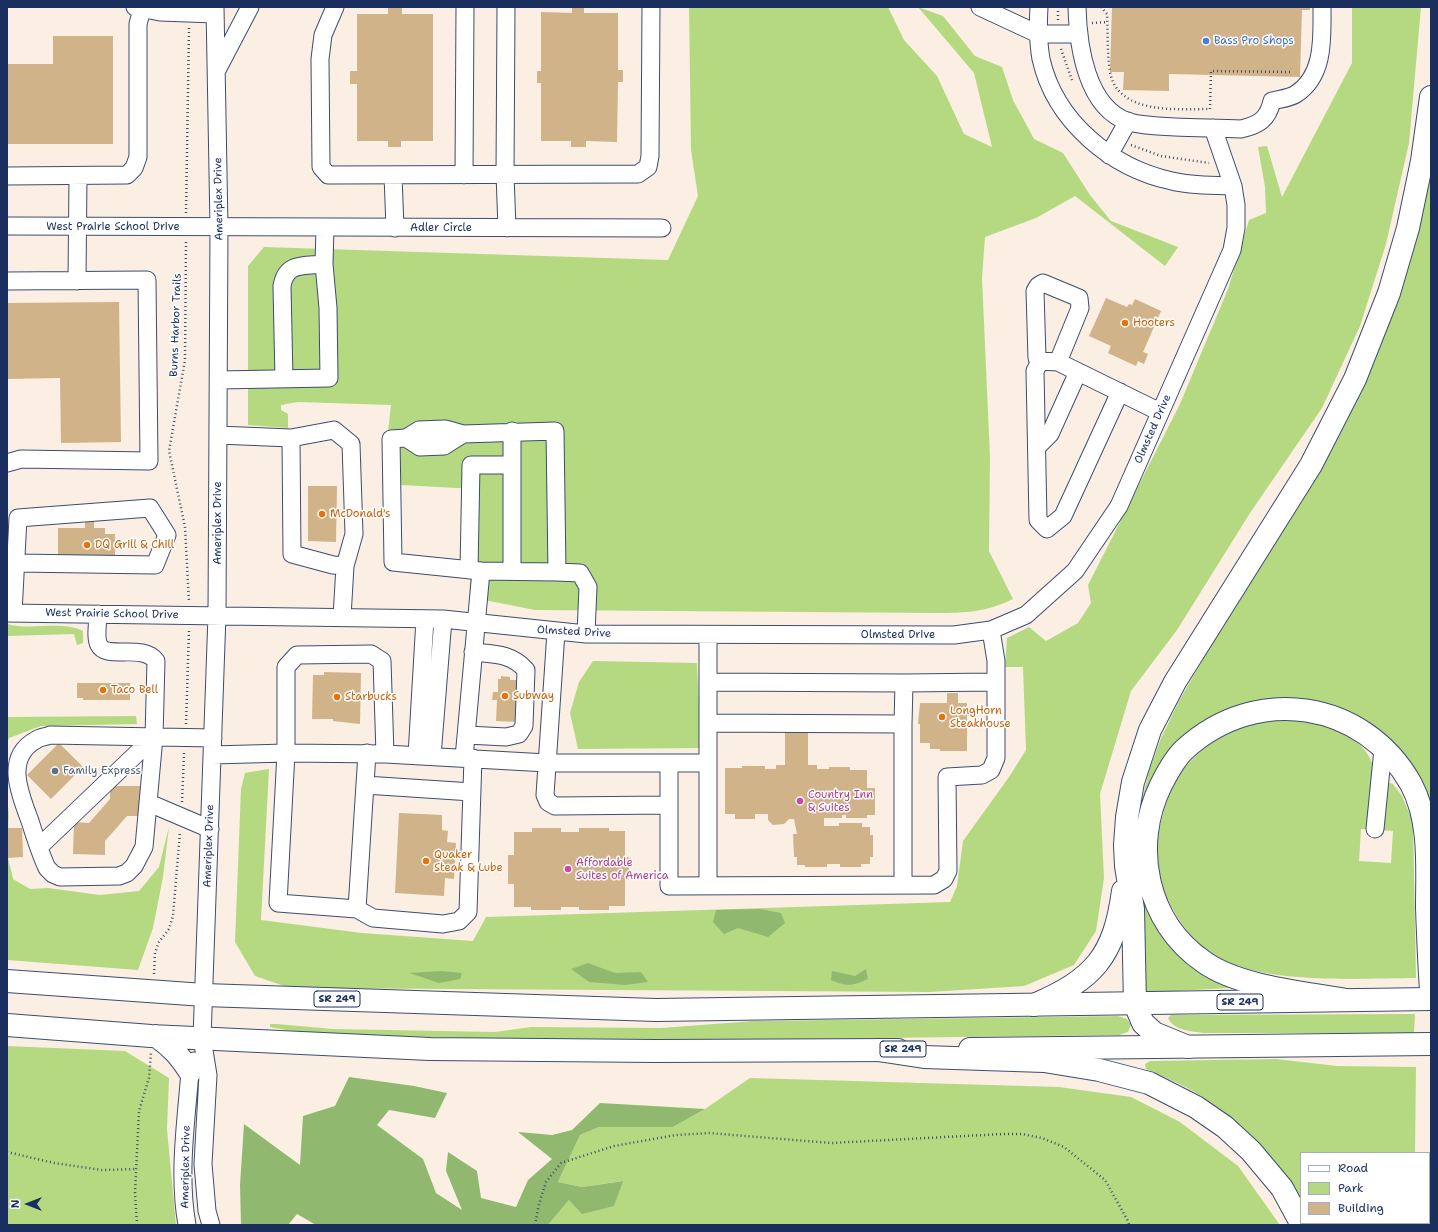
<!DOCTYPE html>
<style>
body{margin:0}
#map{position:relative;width:1438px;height:1232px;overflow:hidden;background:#faefe2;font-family:"Shantell Sans",sans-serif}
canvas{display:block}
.frame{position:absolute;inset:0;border:8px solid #1b2f5e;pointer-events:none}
.legend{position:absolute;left:1300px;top:1152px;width:130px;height:72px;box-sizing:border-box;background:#fff;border:1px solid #a4acbf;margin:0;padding:5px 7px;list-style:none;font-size:12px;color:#1b2f5e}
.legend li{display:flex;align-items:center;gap:8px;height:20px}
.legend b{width:20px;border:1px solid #a4acbf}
.north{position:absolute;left:8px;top:1184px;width:40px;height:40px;-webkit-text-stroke:3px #fff;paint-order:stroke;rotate:270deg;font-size:11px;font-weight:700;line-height:16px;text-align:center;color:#1b2f5e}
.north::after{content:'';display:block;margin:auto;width:14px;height:18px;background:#1b2f5e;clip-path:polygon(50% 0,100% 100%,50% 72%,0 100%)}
</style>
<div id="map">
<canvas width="1438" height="1232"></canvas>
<div class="frame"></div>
<ul class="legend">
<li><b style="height:5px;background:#fff"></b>Road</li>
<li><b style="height:11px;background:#b5d981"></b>Park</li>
<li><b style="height:11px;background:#d1b38a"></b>Building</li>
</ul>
<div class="north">N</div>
</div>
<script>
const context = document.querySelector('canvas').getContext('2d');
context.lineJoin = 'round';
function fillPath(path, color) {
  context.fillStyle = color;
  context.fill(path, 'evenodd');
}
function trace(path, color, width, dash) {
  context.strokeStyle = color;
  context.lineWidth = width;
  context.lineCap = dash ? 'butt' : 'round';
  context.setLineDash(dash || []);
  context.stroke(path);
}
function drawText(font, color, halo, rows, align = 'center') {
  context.font = font + ' "Shantell Sans",sans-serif';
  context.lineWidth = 3;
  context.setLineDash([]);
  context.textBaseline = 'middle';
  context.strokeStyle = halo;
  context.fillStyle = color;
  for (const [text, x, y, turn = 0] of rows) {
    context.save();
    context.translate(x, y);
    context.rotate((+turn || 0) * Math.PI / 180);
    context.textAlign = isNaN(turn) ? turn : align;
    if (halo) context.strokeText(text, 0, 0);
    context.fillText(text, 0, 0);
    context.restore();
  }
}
fillPath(new Path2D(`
 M689 7H888L904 40 937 76 964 134 992 147 974 73 918 7 943 16 975 56 1002 67 1013 100 1034 139 1063 153 1090 195 1111 221 1178 247 1165 266 1075 196 1036 218 985 237 982 278 990 457 989 551 1013 599C987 612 965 613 937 613L535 610 469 597 476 489 382 484 391 405 298 402 281 405V410L288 414V428L248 425V266L264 247 668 260 698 196 691 150Z
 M1352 7H1421L1409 143 1386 244 1360 326 1322 408 1250 513 1177 630 1131 691 1100 794 1104 878 1096 931 1074 965 1024 986 930 992 290 988 255 976 235 942 241 789 245 773 269 769 261 920 362 933 473 941 486 917 950 902 957 886 963 841 1009 777 1026 750 1023 667H1005L1007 638 1029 627 1046 641 1078 623 1091 603 1088 585 1180 404 1228 289 1249 220 1266 213 1265 187 1258 147 1267 146 1282 197 1352 63Z
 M1431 165V811L1420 780 1405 756 1382 733 1351 714 1229 711 1142 810 1143 796 1149 771 1161 738 1179 701 1224 623 1304 495Z
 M7 624C32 631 60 620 83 631V643L77 645 74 634 7 636Z
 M593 661 697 663 701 748 578 749 570 713 579 682Z
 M136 716 137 724 41 726 9 738 7 742V717Z
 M1286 718C1322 722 1370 733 1376 777 1378 793 1374 812 1373 829H1361L1359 861 1391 863 1393 831 1379 830 1387 782 1393 784 1402 796 1413 822 1416 978C1356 978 1252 987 1203 948 1194 940 1185 928 1178 918 1170 905 1163 891 1159 877 1152 850 1163 801 1178 777 1188 761 1206 746 1222 736 1241 724 1264 721 1286 718Z
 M7 802C12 820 4 839 8 858 9 865 12 871 13 879L30 889 48 888 100 895 139 891 159 867 169 827 163 877 153 928 138 970 7 960Z
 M1139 881 1227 985 1229 988 1141 993Z
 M1415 1014 1414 1033H1204C1191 1031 1174 1031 1168 1018L1171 1015Z
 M1118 1016 1127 1019 1131 1025 1128 1032 1119 1035 718 1040 492 1039 303 1033 270 1027V1024H277L333 1029 495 1032 531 1027 661 1028 754 1021Z
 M7 1046 125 1051 169 1078 167 1129 176 1225H7Z
 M1276 1059 1337 1066 1416 1067 1415 1153H1301V1204C1280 1162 1245 1127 1207 1100 1189 1087 1166 1078 1146 1069L1145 1064 1150 1061Z
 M750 1078 1059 1087 1131 1097 1180 1122 1238 1166 1280 1225H548L569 1200 614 1205 622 1181 582 1187 558 1182 580 1135 599 1127H673L705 1109Z
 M1311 1223H1414V1225H1312Z`), '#b5d981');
fillPath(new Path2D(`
 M760 909 781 913 785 923 768 937 738 928 724 934 713 922 716 910Z
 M588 963 615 973 641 972 648 982 625 985 589 982 571 969Z
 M866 969 868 979C852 986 847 987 831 980L832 971 855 976Z
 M442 971 462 973 460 979 439 983 409 973Z
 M349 1077 414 1086 447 1093 435 1118 389 1110 377 1125 423 1159 436 1193 462 1210 446 1171 448 1152 477 1171 481 1198 516 1207 528 1180 552 1159 518 1132 552 1135 572 1130 600 1103 705 1109 673 1127H599L580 1135 558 1182 582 1187 623 1181 614 1206 582 1214 569 1200 548 1225H316L297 1214 288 1225H241L240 1185 244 1124 300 1165 303 1116 335 1106Z`), '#90b96f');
fillPath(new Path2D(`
 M1112 7H1310V10H1302L1300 77 1169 74V91L1123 90 1124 72H1110Z
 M388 8H402V14H433V141H401V147H388V141H357V84H350V71H357V14H388Z
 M572 8H584V13H618V70H623V82H618L617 142 586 141V147H571V141H541V83H537V71H541V12L572 13Z
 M53 36H113V144H7V64H53Z
 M1106 298 1127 307 1129 304 1132 305 1135 299 1161 311 1143 352 1148 354 1144 364 1138 361 1136 366 1108 353 1111 346 1089 336Z
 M119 302 121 442 61 443 60 378 7 379V303Z
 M308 486H337L336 542 308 541Z
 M85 521H94V528H105V534H115V556H58V528H85Z
 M324 672 361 673 360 724 333 721V719H312L313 675H324Z
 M501 676 510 677V680H519L517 722 496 721 497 700H492L493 692H498V679H501Z
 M77 683H130V700H83V698H77Z
 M947 693H958V703H967V751H940V749H930V743H920V724H918L920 703H947Z
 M785 730H808V765H817V769H829V767H850V770H867V788H875V815H867V818H846V815H842V818H824V826H839V823H862V827H870V835H873V857H870V864H861V867H840V864H827V867H805V865H797V857H794L793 834H797L794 819H789L784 824 773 825 768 820V814H755V819H735V814H725V768H742V766H765V769H776V765H785Z
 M59 743 83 767 51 799 27 775Z
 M110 786H141L142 816H127L105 841V855L73 854 74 822 89 823 110 799Z
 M399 813 442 815V830L448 831 447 842 456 843 454 879 445 878 444 896 395 893Z
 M7 828H22L23 857 8 858Z
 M532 828H561V832H579V828H609V831H625V857H629V880H625V906H609V910H579V907H561V910H531V907H514V884H508V855H514V832H532Z`), '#d1b38a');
const minor = new Path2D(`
 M135 7 160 12 215 14
 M335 7 323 35 320 59 321 167 328 175 638 174 648 167 650 156 651 7
 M506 7 505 174 507 228
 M980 7 1038 34H1078
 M1039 7C1038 24 1038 42 1041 59 1055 121 1111 168 1172 181 1191 186 1213 185 1233 186
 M1077 7C1078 45 1086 108 1129 122 1144 126 1159 126 1175 127 1197 128 1219 128 1241 129 1259 125 1268 119 1272 101 1280 99 1290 98 1296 94 1325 75 1322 37 1322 7
 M217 70 250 7
 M1109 155 1128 121
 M393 175 395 228
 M464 175 465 7
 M7 176 127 175 134 168 138 157V24L142 9
 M7 226 662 228
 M7 281 147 280 149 461 21 459 7 463
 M77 281 78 176
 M1040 361 1037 358 1035 291 1038 286 1043 283 1079 298 1080 308 1058 362
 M284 379 282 286C286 262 304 266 324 264
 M219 380 329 378 328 308 324 264 325 227
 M1120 392 1063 516 1047 529 1038 520 1035 371 1040 361 1058 362 1160 412
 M512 431V571
 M218 435 291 438 334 430 351 444 354 534 345 566 333 565 292 554 291 438
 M406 438 420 447 444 446 463 434
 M1037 447 1050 434 1078 372
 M469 570 471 465H512
 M557 572 580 573 588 587 586 634
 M7 613 443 619 586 634 954 635 991 630 1026 615 1075 571 1119 506 1232 250 1236 228V205L1233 186 1213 128
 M13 613 18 518 150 508 167 535 155 565 16 563
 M98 614C98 622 95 638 99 645 106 660 143 643 156 661L154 737 144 847 134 866 127 873 119 876 60 877 53 874 47 868C40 853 35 837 30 821 21 796 3 758 36 740 40 737 46 737 50 735 105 736 159 737 213 738
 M342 617 345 566
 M556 632 545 795 548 802 555 806 669 805V763
 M708 635V723L903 724 904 683 996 682V661L991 630
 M708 682 904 683
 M903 724V885
 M467 735 506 737 519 734 524 726 526 670C511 653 493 654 473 652
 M385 754 382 661 371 654 297 655 286 667V753L278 903 357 909 373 918 443 924 459 921 468 912 473 758
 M212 755 286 753 385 754 547 763H708V723
 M417 755 425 619
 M432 756 443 619
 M464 758 481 571 393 562 391 439 406 438 419 430 445 429 463 434 555 431 557 572 481 571
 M708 763V886
 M365 785 472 792
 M149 803 210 829
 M669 805V886L934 885 944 879 948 871 947 777 982 775 991 770 996 758V682
 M1375 829 1383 749
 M39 847 154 737
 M357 909 367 753
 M187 1225C178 1175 186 1122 190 1072L194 1061
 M211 1225 207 1211 203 1164 208 1075 202 1038 217 615 219 227 215 7`);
const major = new Path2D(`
 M7 981 204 995 656 1010 1431 999
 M7 1025 151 1036 430 1049 656 1051 898 1050
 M156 1036C171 1046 180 1056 190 1072
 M970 1049 1431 1044`);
const highway = new Path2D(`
 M1346 1000C1303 992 1239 987 1204 962 1146 922 1131 846 1161 785 1167 773 1175 758 1185 749 1256 684 1364 700 1411 784 1431 821 1427 867 1427 908 1428 935 1429 962 1431 990
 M1034 1005C1094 979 1114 957 1123 891
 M1188 1047 1154 1033 1143 1023 1135 1004 1133 909 1126 866 1125 845 1127 817 1133 782 1150 730 1175 682 1311 465 1355 379 1389 293 1408 228 1422 161 1431 97
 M878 1050 924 1057 1044 1061 1099 1070 1149 1083 1196 1107 1225 1127 1251 1151 1282 1188 1302 1225`);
trace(minor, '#3c4c72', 19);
trace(major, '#3c4c72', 24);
trace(highway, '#3c4c72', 24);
trace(new Path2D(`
 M1101 7 1107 14C1108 33 1107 53 1110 72 1118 115 1177 109 1210 109L1211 71 1292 72
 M1058 20V7
 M1092 23 1107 22
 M1061 49 1072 80
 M1131 145 1161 156 1209 163
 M186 213 189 28
 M186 242 185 360 169 451 185 527 189 602
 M186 724 189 631
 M182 802 184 753
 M154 974 155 953 159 942 169 929 173 916 180 832
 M7 1152 54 1163 102 1170 137 1169
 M137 1225 135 1193 139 1111 149 1078 151 1053
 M535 1225 539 1204 546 1182 561 1163 614 1146 676 1135 709 1133 831 1143 1003 1134H1022L1042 1138 1064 1147 1105 1180 1128 1221 1129 1225`), '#3c4c72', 2.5, [1, 3]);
trace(minor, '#fff', 17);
trace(major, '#fff', 22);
trace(highway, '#fff', 22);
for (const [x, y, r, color] of [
 [1206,41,4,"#3f7fe0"],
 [1125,323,4,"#e8710a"],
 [322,514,4,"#e8710a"],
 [87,545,4,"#e8710a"],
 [103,690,4,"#e8710a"],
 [505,696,4,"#e8710a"],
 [337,697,4,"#e8710a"],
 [942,717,4,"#e8710a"],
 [55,771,4,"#5c6f8a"],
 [800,801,4,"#d1479c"],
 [426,861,4,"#e8710a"],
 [568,869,4,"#d1479c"]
]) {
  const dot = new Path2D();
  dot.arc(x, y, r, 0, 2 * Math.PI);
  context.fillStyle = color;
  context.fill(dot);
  trace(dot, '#fff', 1.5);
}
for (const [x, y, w] of [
 [337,999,46],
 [1240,1002,46],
 [903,1049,46]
]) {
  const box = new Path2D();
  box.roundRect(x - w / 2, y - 8, w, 16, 3);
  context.fillStyle = '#fff';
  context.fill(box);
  trace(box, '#1b2f5e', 1);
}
drawText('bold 10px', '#1b2f5e', null, [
 ["SR 249",337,999],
 ["SR 249",1240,1002],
 ["SR 249",903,1049]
]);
drawText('11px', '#366cbe', '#fff', [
 ["Bass Pro Shops",1214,41]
], 'left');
drawText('11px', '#1b2f5e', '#fff', [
 ["Ameriplex Drive",219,199,-91],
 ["West Prairie School Drive",113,227],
 ["Adler Circle",441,228],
 ["Burns Harbor Trails",176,325,-88],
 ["Olmsted Drive",1153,429,-66],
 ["Ameriplex Drive",218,523,-90],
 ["West Prairie School Drive",112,614,1],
 ["Olmsted Drive",574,632,3],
 ["Olmsted Drive",898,635],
 ["Ameriplex Drive",209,846,-88],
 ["Ameriplex Drive",186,1167,-89]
]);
drawText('11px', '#c56008', '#fff', [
 ["Hooters",1133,323],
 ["McDonald's",330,514],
 ["DQ Grill & Chill",95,545],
 ["Taco Bell",111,690],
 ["Subway",513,696],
 ["Starbucks",345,697],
 ["LongHorn",950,711],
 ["Steakhouse",950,724],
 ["Quaker",434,855],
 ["Steak & Lube",434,868]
], 'left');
drawText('11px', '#4e5e75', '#fff', [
 ["Family Express",63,771]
], 'left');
drawText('11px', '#b23c85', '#fff', [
 ["Country Inn",808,795],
 ["& Suites",808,808],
 ["Affordable",576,863],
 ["Suites of America",576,876]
], 'left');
</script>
